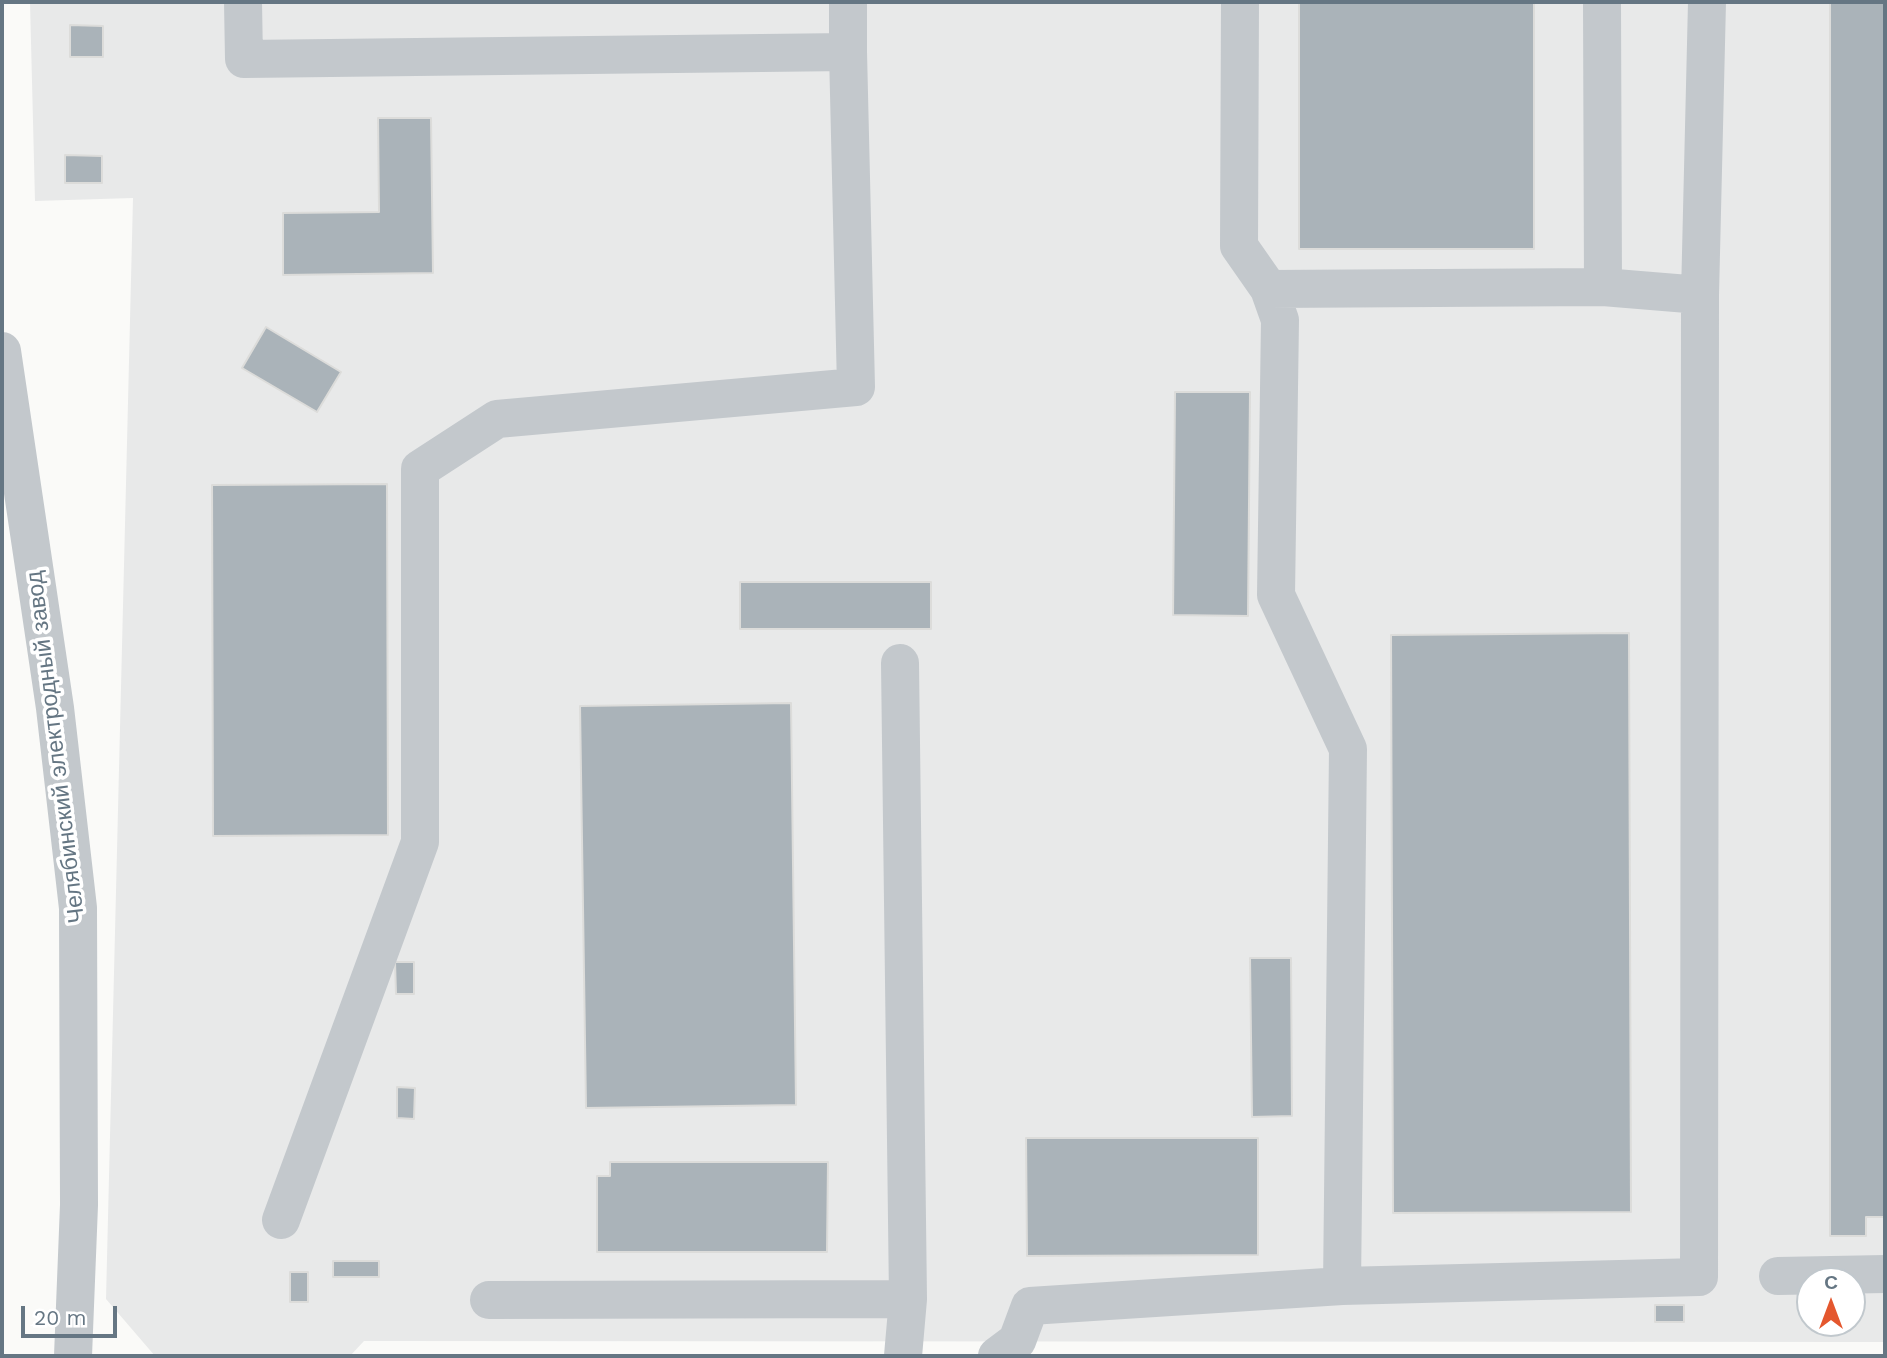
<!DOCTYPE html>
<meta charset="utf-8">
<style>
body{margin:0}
#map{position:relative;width:1887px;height:1358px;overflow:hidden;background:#fafaf8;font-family:"Work Sans",sans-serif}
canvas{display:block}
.frame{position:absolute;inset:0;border:4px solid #657683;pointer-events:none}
.north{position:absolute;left:1796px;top:1267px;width:70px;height:70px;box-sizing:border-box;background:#fff;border:2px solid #c1c8cd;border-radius:50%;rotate:0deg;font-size:19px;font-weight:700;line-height:28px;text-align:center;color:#657683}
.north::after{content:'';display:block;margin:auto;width:24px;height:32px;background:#e4572e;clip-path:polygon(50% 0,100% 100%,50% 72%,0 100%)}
.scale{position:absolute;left:21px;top:1306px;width:96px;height:32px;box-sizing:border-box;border:4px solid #657683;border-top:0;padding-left:9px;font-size:21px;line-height:24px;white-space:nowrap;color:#657683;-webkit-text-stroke:5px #fff;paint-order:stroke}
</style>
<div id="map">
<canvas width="1887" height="1358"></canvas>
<div class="frame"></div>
<div class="north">С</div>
<div class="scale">20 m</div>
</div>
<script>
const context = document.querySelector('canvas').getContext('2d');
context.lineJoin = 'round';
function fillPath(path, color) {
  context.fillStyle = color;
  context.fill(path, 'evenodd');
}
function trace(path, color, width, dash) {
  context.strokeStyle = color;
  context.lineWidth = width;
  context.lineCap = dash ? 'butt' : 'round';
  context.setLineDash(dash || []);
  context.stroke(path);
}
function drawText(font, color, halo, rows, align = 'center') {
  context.font = font + ' "Work Sans",sans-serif';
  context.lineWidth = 7;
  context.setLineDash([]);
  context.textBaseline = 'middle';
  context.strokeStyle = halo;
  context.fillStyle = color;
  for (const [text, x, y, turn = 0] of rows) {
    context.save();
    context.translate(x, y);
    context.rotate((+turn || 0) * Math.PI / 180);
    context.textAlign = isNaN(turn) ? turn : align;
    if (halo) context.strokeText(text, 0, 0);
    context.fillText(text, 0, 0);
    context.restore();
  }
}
fillPath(new Path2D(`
 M30 2H1885V1342L364 1341 350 1356H155L106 1299 133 198 35 201ZM1810 1281H1852V1323H1810Z`), '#e8e9e9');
const building = new Path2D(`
 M1299 2H1534V249H1299Z
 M1830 2H1885V1217H1866V1236H1830Z
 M70 25 103 26V57H70Z
 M378 118H431L433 273 283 275V213L379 212Z
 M65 155 102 156V183H65Z
 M266 327 341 372 317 412 242 368Z
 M1175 392H1250L1248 616 1173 615Z
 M387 484 388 835 213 836 212 485Z
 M740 582H931V629H740Z
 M1629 633 1631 1212 1393 1213 1391 635Z
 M791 703 796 1105 586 1108 580 706Z
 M1250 958H1291L1292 1116 1252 1117Z
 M395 962H414V994H396Z
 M397 1087 415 1088 414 1119 397 1118Z
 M1026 1138H1258V1255L1027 1256Z
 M610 1162H828L827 1252H597V1176H610Z
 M333 1261H379V1277H333Z
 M290 1272H308V1302H290Z
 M1655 1305H1684V1322H1655Z`);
fillPath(building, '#aab3b9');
trace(building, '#dcdcda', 2);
trace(new Path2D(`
 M243 2 244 59 848 52
 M1240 2 1239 246 1269 289 1280 320 1276 595 1348 749 1342 1286
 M1602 2 1603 287
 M1269 289 1603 287 1700 295
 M2 351 55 708 78 908 79 1205 73 1356
 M900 663 908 1299 903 1356
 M281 1220 420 842V469L497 419 856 387 848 52V2
 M1778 1276 1885 1274
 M489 1300 908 1299
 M997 1356 1017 1341 1030 1306 1342 1286 1699 1277 1700 295 1707 2`), '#c3c8cc', 38);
drawText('23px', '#657683', '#fff', [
 ["Челябинский электродный завод",56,747,-97]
]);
</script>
